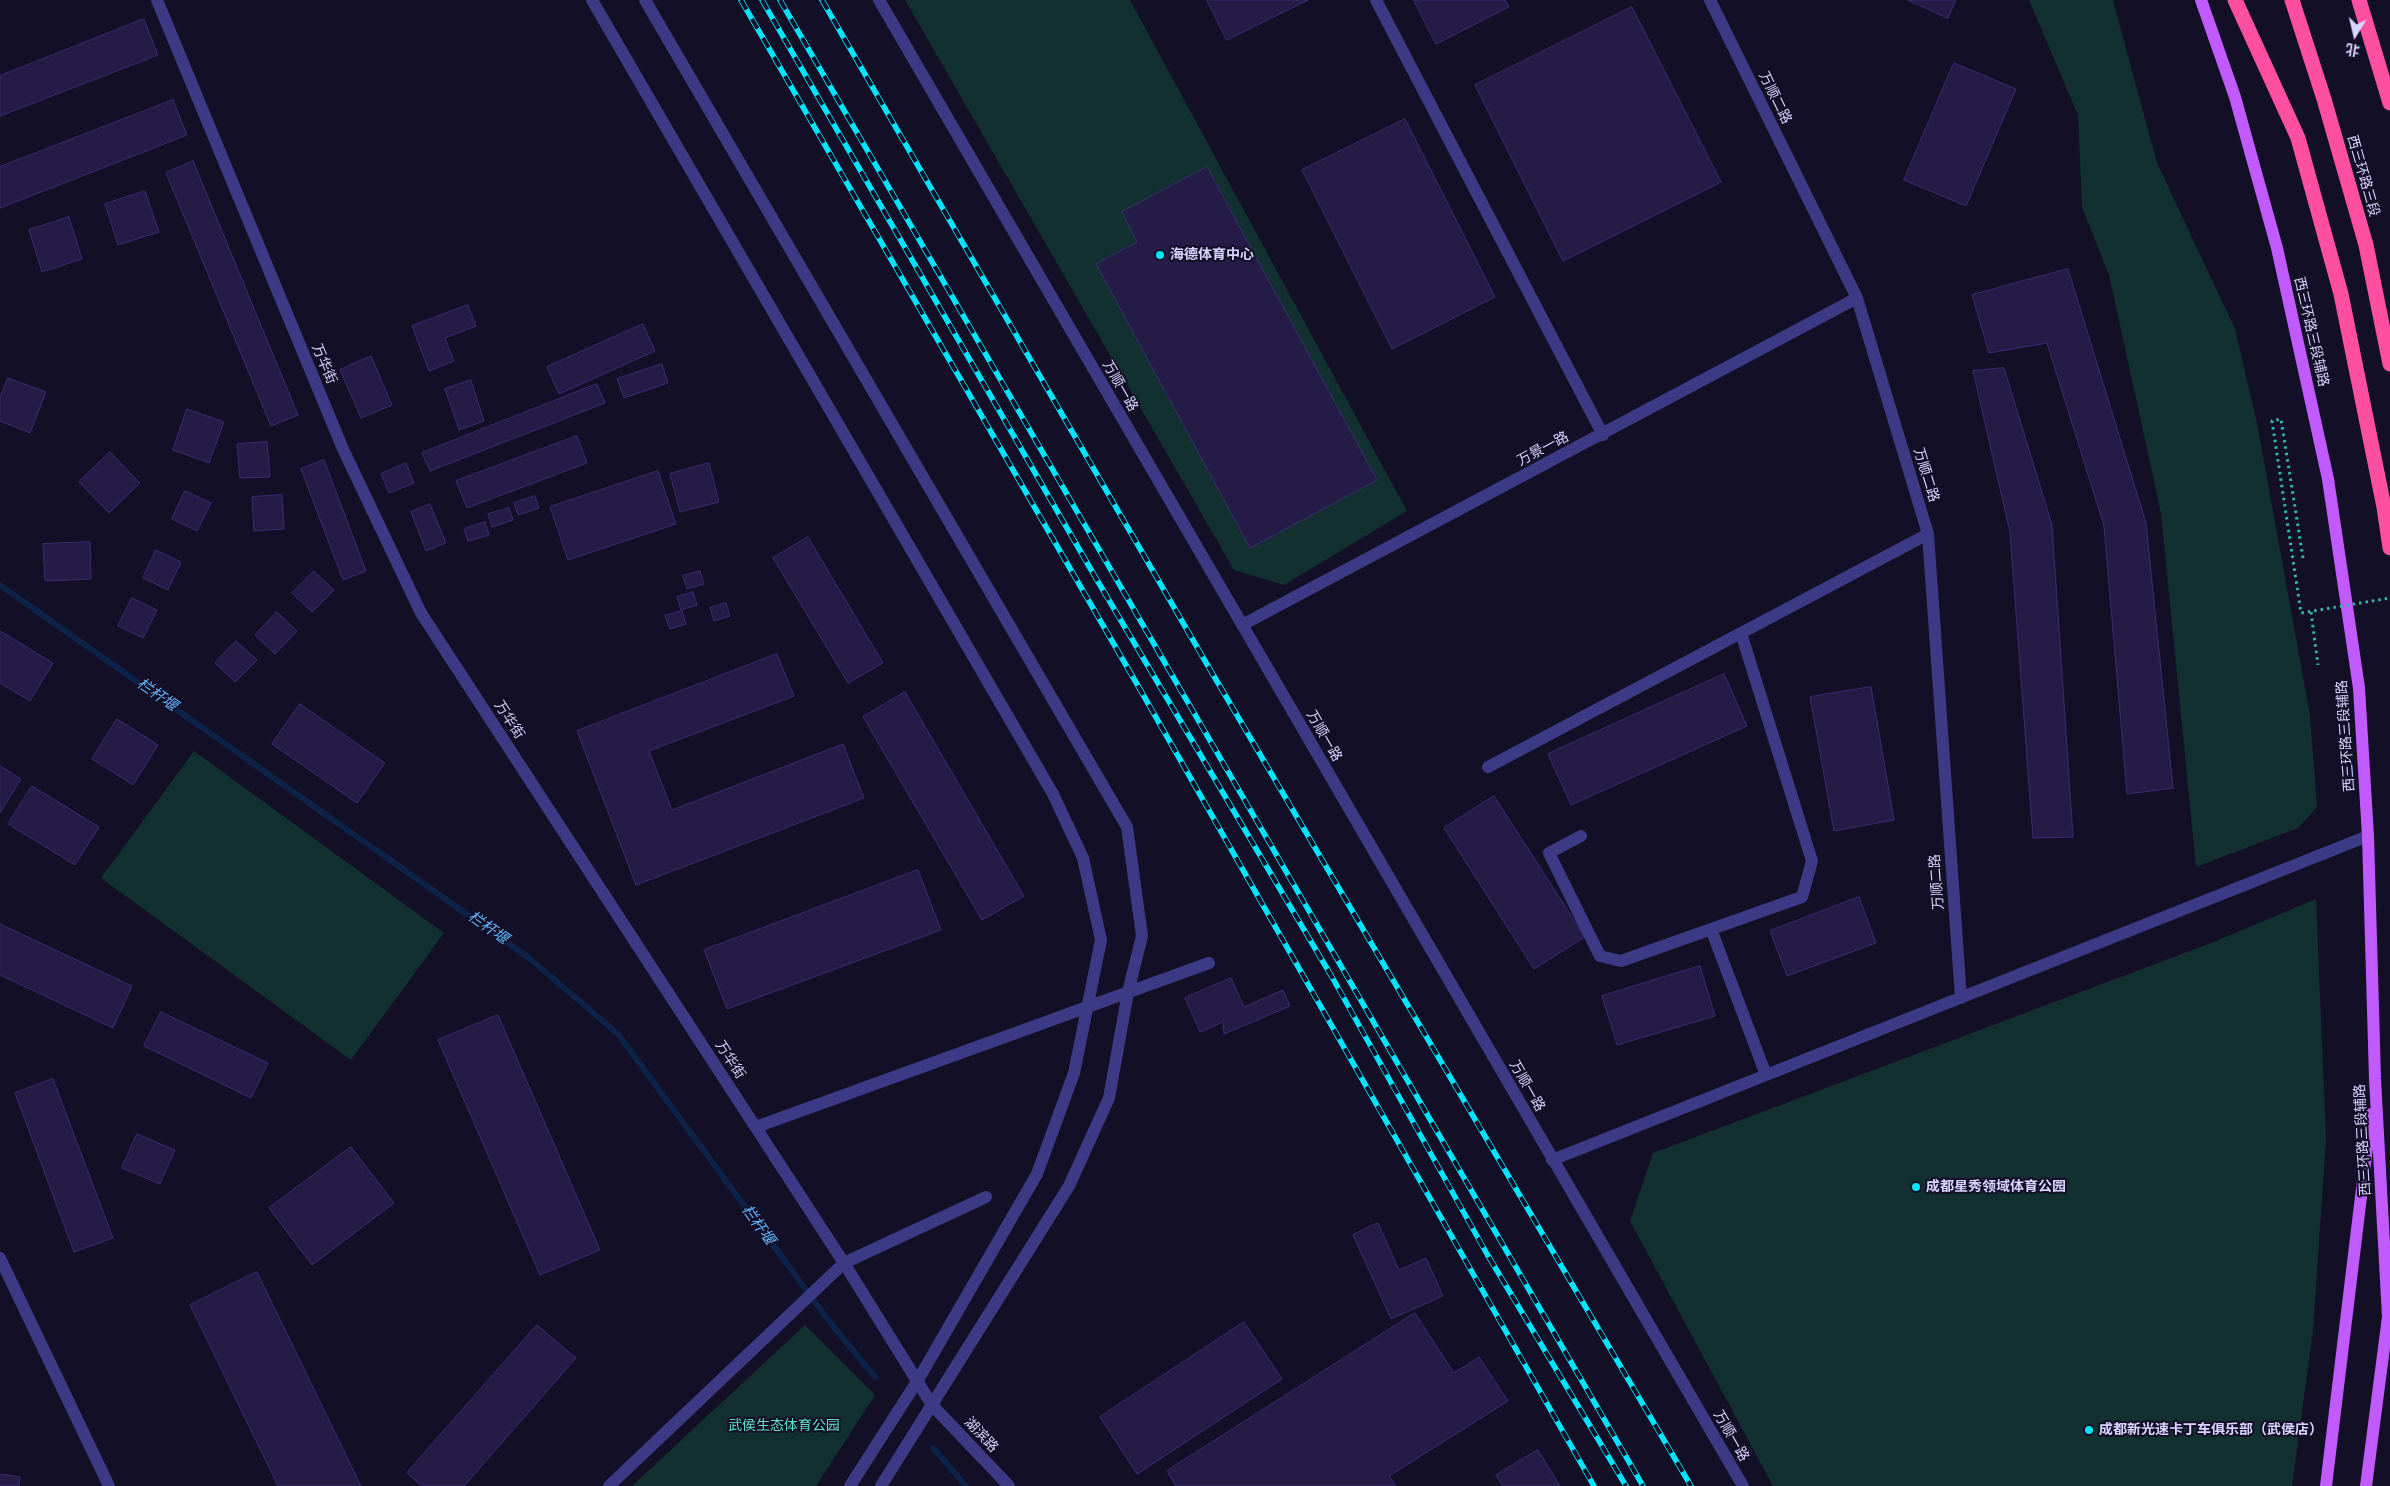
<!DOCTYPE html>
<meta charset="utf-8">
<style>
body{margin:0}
#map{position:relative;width:2390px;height:1486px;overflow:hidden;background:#130f26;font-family:"PT Sans","Noto Sans SC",sans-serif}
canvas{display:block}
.north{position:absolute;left:2330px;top:10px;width:50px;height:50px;-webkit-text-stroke:4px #130f26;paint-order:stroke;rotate:189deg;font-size:14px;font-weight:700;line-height:20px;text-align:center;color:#d9d4ff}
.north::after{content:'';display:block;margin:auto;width:18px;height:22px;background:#d9d4ff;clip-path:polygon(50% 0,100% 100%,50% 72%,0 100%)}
</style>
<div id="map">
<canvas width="2390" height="1486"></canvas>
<div class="north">北</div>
</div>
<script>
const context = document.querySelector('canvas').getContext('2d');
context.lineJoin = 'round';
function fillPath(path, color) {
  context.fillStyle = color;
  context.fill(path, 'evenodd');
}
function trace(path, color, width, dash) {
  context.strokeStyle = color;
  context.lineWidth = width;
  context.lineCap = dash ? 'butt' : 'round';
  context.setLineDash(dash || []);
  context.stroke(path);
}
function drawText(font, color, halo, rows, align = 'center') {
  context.font = font + ' "PT Sans","Noto Sans SC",sans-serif';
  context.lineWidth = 4;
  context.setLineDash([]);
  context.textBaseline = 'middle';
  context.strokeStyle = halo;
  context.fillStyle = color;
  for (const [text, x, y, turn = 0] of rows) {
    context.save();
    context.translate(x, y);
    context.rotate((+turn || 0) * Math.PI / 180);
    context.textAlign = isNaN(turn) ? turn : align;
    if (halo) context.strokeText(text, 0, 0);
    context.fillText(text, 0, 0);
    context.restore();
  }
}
fillPath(new Path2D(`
 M905 0H1130L1407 511 1284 585 1234 570Z
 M2029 0H2113L2157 163 2235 329 2257 423 2310 715 2317 807 2298 828 2196 867 2161 513 2109 275 2082 207 2078 115Z
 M194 751 444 933 351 1060 101 878Z
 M2316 899 2326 1139 2313 1331 2292 1486H1773L1630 1221 1653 1153 2211 943Z
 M805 1325 875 1395 816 1486H632Z`), '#12302f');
trace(new Path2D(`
 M0 585 529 958 618 1034 829 1321 875 1377
 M933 1448 966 1486`), '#0c2248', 6);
const building = new Path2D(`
 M1207 0H1308L1227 40Z
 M1414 0H1505L1509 7 1436 44Z
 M1908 0H1956L1948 18Z
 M1632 7 1721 182 1563 261 1475 85Z
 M144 19 158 55 0 116V76Z
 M1954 63 2016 89 1966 206 1904 180Z
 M173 100 187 135 0 208V167Z
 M1405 119 1495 297 1392 349 1302 170Z
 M193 161 298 415 271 426 166 173Z
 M1207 167 1377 480 1250 548 1096 264 1137 242 1122 212Z
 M145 191 159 232 118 245 105 204Z
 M69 217 82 259 42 272 29 230Z
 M2068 269 2146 523 2173 788 2127 794 2104 526 2047 343 1989 353 1972 295Z
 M468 305 476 326 445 338 454 361 429 371 412 326Z
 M643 324 655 351 559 394 547 367Z
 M371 356 392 405 361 418 340 370Z
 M662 364 668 383 624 398 617 379Z
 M2004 368 2052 525 2073 837 2033 838 2010 532 1973 371Z
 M8 378 46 392 30 433 0 421V398Z
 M471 380 484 421 459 430 445 389Z
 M597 384 605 403 430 471 422 453Z
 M187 409 224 422 209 463 173 450Z
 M577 436 587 463 467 508 456 481Z
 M267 442 270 477 240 478 237 444Z
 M110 452 140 483 109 513 79 482Z
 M324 460 366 571 343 580 301 469Z
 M406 463 414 483 389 493 381 474Z
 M709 463 719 502 680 512 670 474Z
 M658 471 676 524 568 560 550 507Z
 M185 491 211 503 197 531 172 519Z
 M282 495 284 529 254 531 252 497Z
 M535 496 539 508 518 515 514 503Z
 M430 504 446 543 426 551 411 512Z
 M509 508 513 520 492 527 488 514Z
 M485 522 489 535 468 541 464 529Z
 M808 537 883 663 848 683 773 558Z
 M90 542 91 579 45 581 43 544Z
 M156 550 181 562 168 590 143 578Z
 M314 571 334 590 312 612 292 593Z
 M700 571 704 584 687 589 683 576Z
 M693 592 697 605 681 610 677 597Z
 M132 598 157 610 143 638 118 626Z
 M726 603 730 616 714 621 710 608Z
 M682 611 686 624 670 629 665 616Z
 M277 612 297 631 275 654 255 635Z
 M0 631 53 663 30 701 0 683Z
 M236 641 257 660 235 682 215 663Z
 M777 654 794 696 649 751 672 810 843 744 864 798 636 885 577 731Z
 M1724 674 1747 726 1571 805 1548 754Z
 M1871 687 1894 820 1834 831 1810 697Z
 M905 692 1024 896 982 920 863 717Z
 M300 704 385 763 357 803 272 744Z
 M117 719 158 745 133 785 92 759Z
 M0 766 21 779 0 813Z
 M32 786 99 827 75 865 8 824Z
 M1494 796 1585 937 1534 969 1444 828Z
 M918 870 941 930 727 1009 704 950Z
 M1859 897 1876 943 1787 976 1770 931Z
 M0 924 132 986 113 1028 0 975Z
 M1700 966 1715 1016 1617 1045 1602 996Z
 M1231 978 1244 1007 1283 990 1290 1006 1224 1034 1223 1022 1200 1032 1185 998Z
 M161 1012 268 1063 251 1098 144 1046Z
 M498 1015 600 1250 540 1275 438 1040Z
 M53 1079 113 1238 74 1252 15 1093Z
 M137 1134 175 1150 160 1184 122 1168Z
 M351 1147 394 1203 312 1265 269 1208Z
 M1378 1223 1399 1270 1426 1258 1443 1296 1391 1319 1353 1235Z
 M257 1272 361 1486H278L190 1305Z
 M1415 1313 1454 1373 1479 1357 1508 1401 1389 1476 1396 1486H1176L1167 1471Z
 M1244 1322 1282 1379 1137 1474 1100 1417Z
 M537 1325 576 1358 464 1486H422L407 1473Z
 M1538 1450 1560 1486H1503L1496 1475Z
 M0 1474 20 1477 19 1486H0Z`);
fillPath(building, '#241b47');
trace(building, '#3b2d73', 1);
trace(new Path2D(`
 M2311 612 2318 665`), '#2fb8b0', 3, [2.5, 4]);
trace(new Path2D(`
 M157 0 343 449 421 613 844 1263 932 1405 1009 1486
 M592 0 1053 794 1083 858 1101 940 1074 1073 1037 1174 918 1380 850 1486
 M645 0 1127 827 1142 936 1128 992 1109 1098 1069 1186 881 1486
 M879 0 1743 1486
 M1376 0 1603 435
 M1710 0 1857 298 1928 534 1961 998
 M1242 625 1857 298
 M1488 767 1928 534
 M1581 836 1549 853 1600 956 1621 961 1802 897 1812 861 1741 633
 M1711 929 1766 1075
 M756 1127 1209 963
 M1552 1160 2368 836
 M0 1258 109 1486
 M609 1486 844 1263 986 1197`), '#3d3a85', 12);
trace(new Path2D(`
 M2201 0 2235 97 2277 248 2328 479 2359 688 2368 836 2375 1079 2388 1317 2366 1486
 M2326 1486 2371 1114`), '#c25bff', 12);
trace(new Path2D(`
 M2235 0 2298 138 2341 294 2384 507 2390 548
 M2292 0 2324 99 2366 245 2390 364
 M2359 0 2390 103`), '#ff4fa3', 15);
const rail = new Path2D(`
 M741 0 1141 691 1594 1486
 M762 0 1097 580 1332 977 1487 1254 1626 1486
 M780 0 1643 1486
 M822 0 1208 666 1691 1486`);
trace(rail, '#00e5ff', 5.5);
trace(rail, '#130f26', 4, [11]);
trace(new Path2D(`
 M2303 558 2281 419 2272 421 2301 613 2390 598`), '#2fb8b0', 3, [2.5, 4]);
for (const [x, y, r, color] of [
 [1160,255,5,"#00e5ff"],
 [1916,1187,5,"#00e5ff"],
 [2089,1430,5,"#00e5ff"]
]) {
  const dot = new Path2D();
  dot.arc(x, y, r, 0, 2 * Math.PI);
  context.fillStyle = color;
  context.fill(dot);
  trace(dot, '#130f26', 2);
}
drawText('14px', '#d9d4ff', '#130f26', [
 ["万顺二路",1775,98,64],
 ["西三环路三段",2363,176,74],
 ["西三环路三段辅路",2311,332,77],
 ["万华街",324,364,67],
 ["万顺一路",1120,386,60],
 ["万景一路",1543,449,-28],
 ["万顺二路",1926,475,73],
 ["万华街",509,720,57],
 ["万顺一路",1324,736,60],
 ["西三环路三段辅路",2346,736,-94],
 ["万顺二路",1937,882,-94],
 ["万华街",730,1060,57],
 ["万顺一路",1527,1086,60],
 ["西三环路三段辅路",2363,1140,-93],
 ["湖滨路",981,1435,47],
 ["万顺一路",1731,1436,60]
]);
drawText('bold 14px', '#d9d4ff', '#130f26', [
 ["海德体育中心",1170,255],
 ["成都星秀领域体育公园",1926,1187],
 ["成都新光速卡丁车俱乐部（武侯店）",2099,1430]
], 'left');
drawText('14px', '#5fe0c0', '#130f26', [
 ["武侯生态体育公园",784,1426]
]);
drawText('italic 15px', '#62b6ff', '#130f26', [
 ["栏杆堰",157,695,35],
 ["栏杆堰",488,928,35],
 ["栏杆堰",758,1225,54]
]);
</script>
